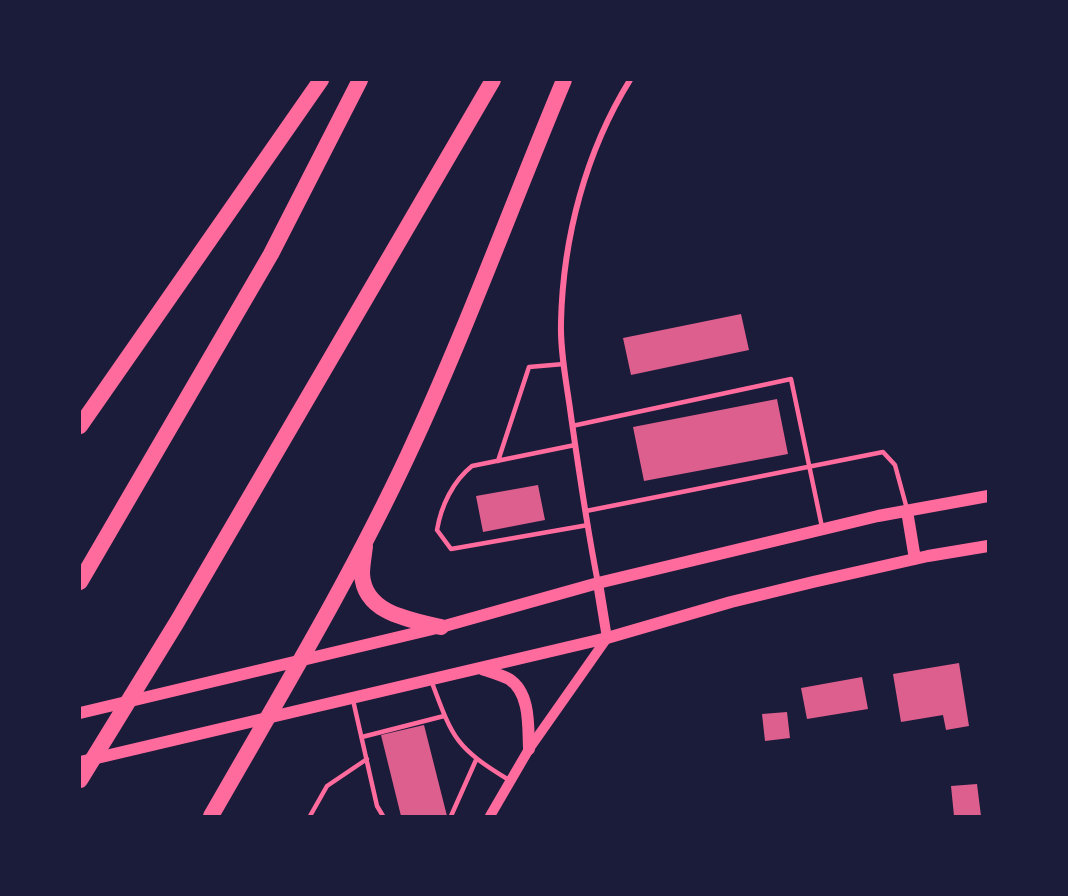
<!DOCTYPE html>
<style>
body{margin:0}
#map{position:relative;width:1068px;height:896px;overflow:hidden;background:#1b1b3a;font-family:Karla,sans-serif}
canvas{display:block}
.frame{position:absolute;inset:0;border:81px solid #1b1b3a;pointer-events:none}
</style>
<div id="map">
<canvas width="1068" height="896"></canvas>
<div class="frame"></div>
</div>
<script>
const context = document.querySelector('canvas').getContext('2d');
context.lineJoin = 'round';
function fillPath(path, color) {
  context.fillStyle = color;
  context.fill(path, 'evenodd');
}
function trace(path, color, width, dash) {
  context.strokeStyle = color;
  context.lineWidth = width;
  context.lineCap = dash ? 'butt' : 'round';
  context.setLineDash(dash || []);
  context.stroke(path);
}
fillPath(new Path2D(`
 M741 314 749 350 631 375 623 338Z
 M777 399 788 454 644 481 633 427Z
 M538 485 545 520 483 532 476 496Z
 M959 663 969 726 946 730 943 715 901 722 893 674Z
 M862 677 868 709 807 719 801 688Z
 M787 712 790 738 765 741 762 714Z
 M424 725 447 816H401L381 735Z
 M977 784 981 816H954L951 786Z`), '#dd5f8e');
trace(new Path2D(`
 M572 426 791 379 822 527
 M575 445 472 466C453 481 441 506 437 530L451 549 588 525
 M498 461 529 367 564 364
 M586 511 883 452 895 465 907 509
 M431 680C453 739 455 747 509 780
 M353 700 377 806 383 816
 M362 737 444 716
 M310 816 327 786 367 759
 M451 816 476 760`), '#ff6b9d', 4.5);
trace(new Path2D(`
 M598 583C587 528 579 472 571 416 567 385 560 353 561 322 563 237 586 151 630 80`), '#ff6b9d', 6);
trace(new Path2D(`
 M490 816 529 749 607 638 598 583`), '#ff6b9d', 10);
trace(new Path2D(`
 M907 511 915 559
 M482 669C491 672 501 675 509 679 531 693 528 728 529 749
 M80 713 441 627 598 583 878 516 988 496
 M80 762 607 638 731 602 813 582 928 556 988 546`), '#ff6b9d', 12);
trace(new Path2D(`
 M80 426 321 80
 M365 546C364 555 362 565 362 574 364 614 411 620 441 627
 M80 582 271 254 360 80
 M80 780 177 622 493 80
 M211 816C279 697 351 578 409 453 466 331 512 204 564 80`), '#ff6b9d', 16);
</script>
